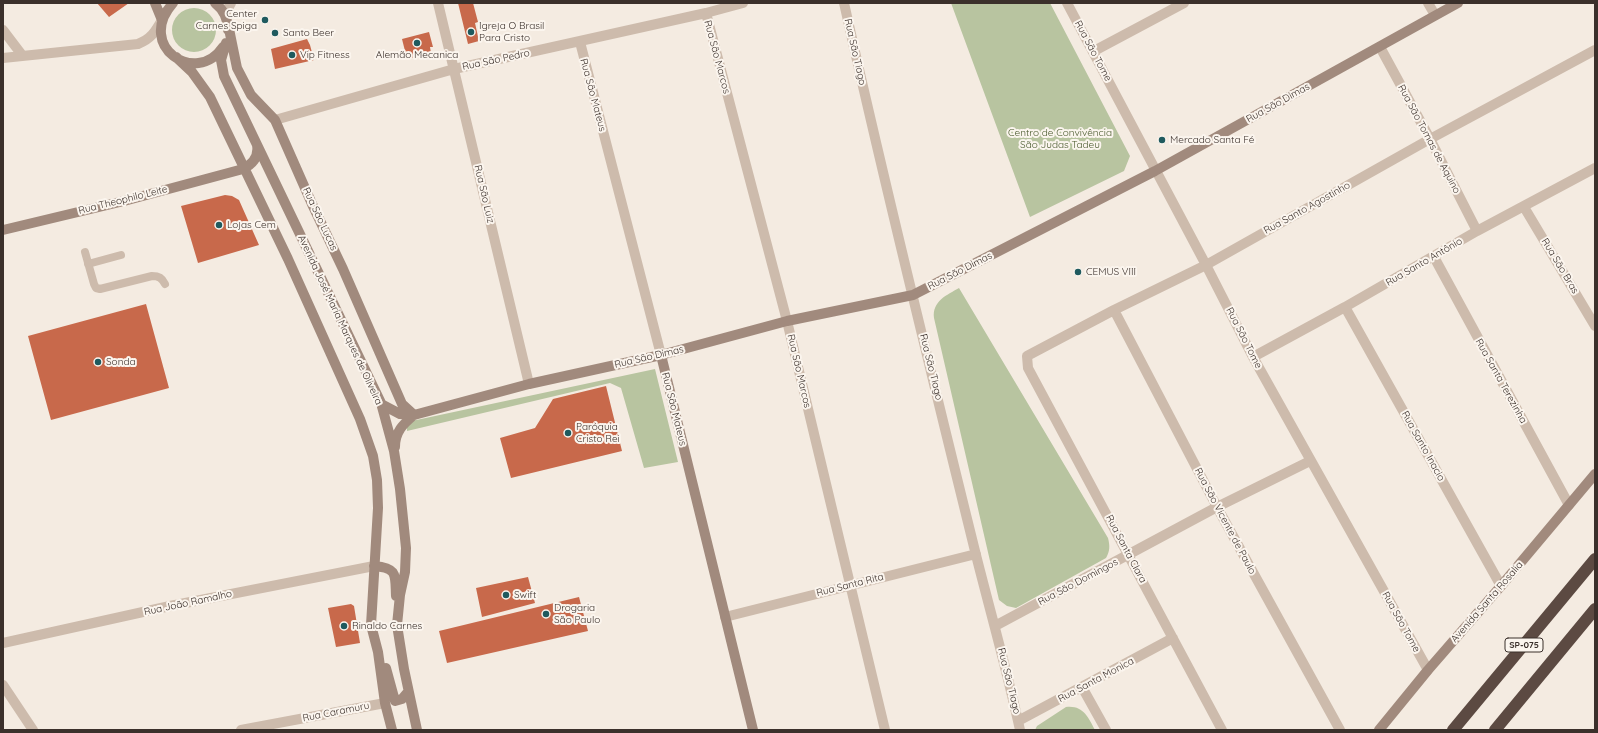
<!DOCTYPE html>
<meta charset="utf-8">
<style>
body{margin:0}
#map{position:relative;width:1598px;height:733px;overflow:hidden;background:#f4ebe1;font-family:Quicksand,sans-serif}
canvas{display:block}
.frame{position:absolute;inset:0;border:4px solid #3b302b;pointer-events:none}
</style>
<div id="map">
<canvas width="1598" height="733"></canvas>
<div class="frame"></div>
</div>
<script>
const context = document.querySelector('canvas').getContext('2d');
context.lineJoin = 'round';
function fillPath(path, color) {
  context.fillStyle = color;
  context.fill(path, 'evenodd');
}
function trace(path, color, width, dash) {
  context.strokeStyle = color;
  context.lineWidth = width;
  context.lineCap = dash ? 'butt' : 'round';
  context.setLineDash(dash || []);
  context.stroke(path);
}
function drawText(font, color, halo, rows, align = 'center') {
  context.font = font + ' Quicksand,sans-serif';
  context.lineWidth = 4;
  context.setLineDash([]);
  context.textBaseline = 'middle';
  context.strokeStyle = halo;
  context.fillStyle = color;
  for (const [text, x, y, turn = 0] of rows) {
    context.save();
    context.translate(x, y);
    context.rotate((+turn || 0) * Math.PI / 180);
    context.textAlign = isNaN(turn) ? turn : align;
    if (halo) context.strokeText(text, 0, 0);
    context.fillText(text, 0, 0);
    context.restore();
  }
}
fillPath(new Path2D(`
 M951 3H1050L1130 156 1124 171 1030 217Z
 M172 30a22 22 0 1 1 44 0a22 22 0 1 1-44 0Z
 M959 288 1108 538C1110 546 1110 551 1106 558L1016 608 1007 606 999 600 934 318C932 301 947 295 959 288Z
 M655 369 678 462 644 468 621 388 610 383 407 431V422Z
 M1066 707C1083 705 1088 717 1095 730H1035L1037 726Z`), '#b8c4a0');
fillPath(new Path2D(`
 M97 3H129L109 17Z
 M458 3H473L478 22 475 23 479 41 468 44Z
 M429 32 433 47H430L431 53 407 59 402 39Z
 M307 39 310 45 314 60 275 69 271 49Z
 M225 195 232 196 239 200 259 245 198 263 181 206Z
 M146 304 169 388 51 420 28 336Z
 M606 386 622 451 511 478 500 438 535 428 553 399Z
 M528 577 535 603 482 617 476 588Z
 M579 597 588 631 447 663 439 631Z
 M351 604 354 606 360 643 336 647 328 608Z`), '#c8694b');
trace(new Path2D(`
 M85 252 94 284 96 288 100 289 152 276C159 276 162 278 165 284
 M88 264 121 255`), '#cdbbac', 8);
trace(new Path2D(`
 M438 3 529 384
 M844 3C885 186 930 369 975 551 990 611 1007 670 1020 730
 M1067 3 1206 265 1253 357 1428 670
 M1428 3 1435 15
 M706 13 787 321 885 730
 M225 14 231 3
 M3 30 22 55
 M580 42 661 355
 M1380 47 1430 139 1477 231
 M1094 51 1184 3
 M3 58 138 44C151 39 155 32 162 20
 M275 120 454 69 706 13 743 3
 M1524 207 1595 326
 M1434 257 1569 505
 M1345 307 1501 586
 M1114 310 1217 507 1340 730
 M1253 357 1345 307 1477 231 1595 168
 M725 617 976 554
 M995 626 1217 507 1310 461
 M3 643 170 606 374 566
 M3 685 33 730
 M1082 687 1106 730
 M1018 721 1173 638
 M241 730 385 703
 M1222 730 1028 368 1027 356 1114 310 1206 265 1430 139 1595 50`), '#cdbbac', 10);
trace(new Path2D(`
 M155 3 162 20
 M173 3C135 46 196 87 223 47
 M215 3C224 10 228 19 228 30
 M228 24 237 68 251 95 275 120 312 204 343 269 402 404 414 415
 M226 43 221 60 224 76 381 403 394 451 400 489 406 548 405 572 400 595 397 625 404 669 417 730
 M176 57 192 72 210 97 288 259 360 419 373 456 377 480 378 508 371 625 378 652 385 703 392 730
 M3 230 124 201 243 169C253 164 259 156 257 145
 M661 355 753 730
 M381 404 400 414 414 415 529 384 661 355 787 321 913 295 1155 171 1458 3
 M395 447C395 432 403 424 414 415
 M374 566C398 568 395 575 396 596
 M386 668 395 701 402 699 408 692
 M1379 730 1428 670 1501 586 1595 474`), '#a18a7d', 10);
trace(new Path2D(`
 M1453 730 1595 559
 M1495 730 1595 609`), '#5c4a42', 12);
for (const [x, y, r, color] of [
 [265,20,4,"#1f5a5e"],
 [471,32,4,"#1f5a5e"],
 [275,33,4,"#1f5a5e"],
 [417,43,4,"#1f5a5e"],
 [292,55,4,"#1f5a5e"],
 [1162,140,4,"#1f5a5e"],
 [219,225,4,"#1f5a5e"],
 [1078,272,4,"#1f5a5e"],
 [98,362,4,"#1f5a5e"],
 [568,433,4,"#1f5a5e"],
 [506,595,4,"#1f5a5e"],
 [546,614,4,"#1f5a5e"],
 [344,626,4,"#1f5a5e"]
]) {
  const dot = new Path2D();
  dot.arc(x, y, r, 0, 2 * Math.PI);
  context.fillStyle = color;
  context.fill(dot);
  trace(dot, '#fbf5ee', 1.5);
}
for (const [x, y, w] of [
 [1524,645,38]
]) {
  const box = new Path2D();
  box.roundRect(x - w / 2, y - 7, w, 14, 3);
  context.fillStyle = '#fbf5ee';
  context.fill(box);
  trace(box, '#3b302b', 1);
}
drawText('bold 9px', '#3b302b', null, [
 ["SP-075",1524,645]
]);
drawText('10px', '#3b302b', '#fbf5ee', [
 ["Center",257,14,"right"],
 ["Carnes Spiga",257,26,"right"],
 ["Igreja O Brasil",479,26],
 ["Para Cristo",479,38],
 ["Santo Beer",283,33],
 ["Vip Fitness",300,55],
 ["Alemão Mecanica",417,55,"center"],
 ["Mercado Santa Fé",1170,140],
 ["Lojas Cem",227,225],
 ["CEMUS VIII",1086,272],
 ["Sonda",106,362],
 ["Paróquia",576,427],
 ["Cristo Rei",576,439],
 ["Swift",514,595],
 ["Drogaria",554,608],
 ["São Paulo",554,620],
 ["Rinaldo Carnes",352,626]
], 'left');
drawText('10px', '#3b302b', '#fbf5ee', [
 ["Rua São Tome",1093,51,62],
 ["Rua São Tiago",855,52,77],
 ["Rua São Marcos",717,57,75],
 ["Rua São Pedro",496,60,-12],
 ["Rua São Mateus",593,95,75],
 ["Rua São Dimas",1278,103,-29],
 ["Rua São Tomas de Aquino",1429,139,62],
 ["Rua São Luiz",484,194,77],
 ["Rua Theophilo Leite",123,200,-14],
 ["Rua Santo Agostinho",1307,208,-29],
 ["Rua São Lucas",320,219,65],
 ["Rua Santo Antônio",1424,262,-30],
 ["Rua São Bras",1560,266,59],
 ["Rua São Dimas",960,271,-27],
 ["Avenida José Maria Marques de Oliveira",340,320,65],
 ["Rua São Tome",1244,338,63],
 ["Rua São Dimas",649,357,-13],
 ["Rua São Tiago",931,367,76],
 ["Rua São Marcos",799,371,77],
 ["Rua Santa Terezinha",1501,381,61],
 ["Rua São Mateus",674,409,76],
 ["Rua Santo Inacio",1423,446,61],
 ["Rua São Vicente de Paulo",1225,521,62],
 ["Rua Santa Clara",1126,549,62],
 ["Rua São Domingos",1078,582,-28],
 ["Rua Santa Rita",850,585,-14],
 ["Avenida Santa Rosalia",1487,602,-49],
 ["Rua João Ramalho",188,603,-12],
 ["Rua São Tome",1401,622,61],
 ["Rua Santa Monica",1096,680,-28],
 ["Rua São Tiago",1009,681,76],
 ["Rua Caramuru",336,712,-11]
]);
drawText('10px', '#4a5a2e', '#fbf5ee', [
 ["Centro de Convivência",1060,133],
 ["São Judas Tadeu",1060,145]
]);
</script>
